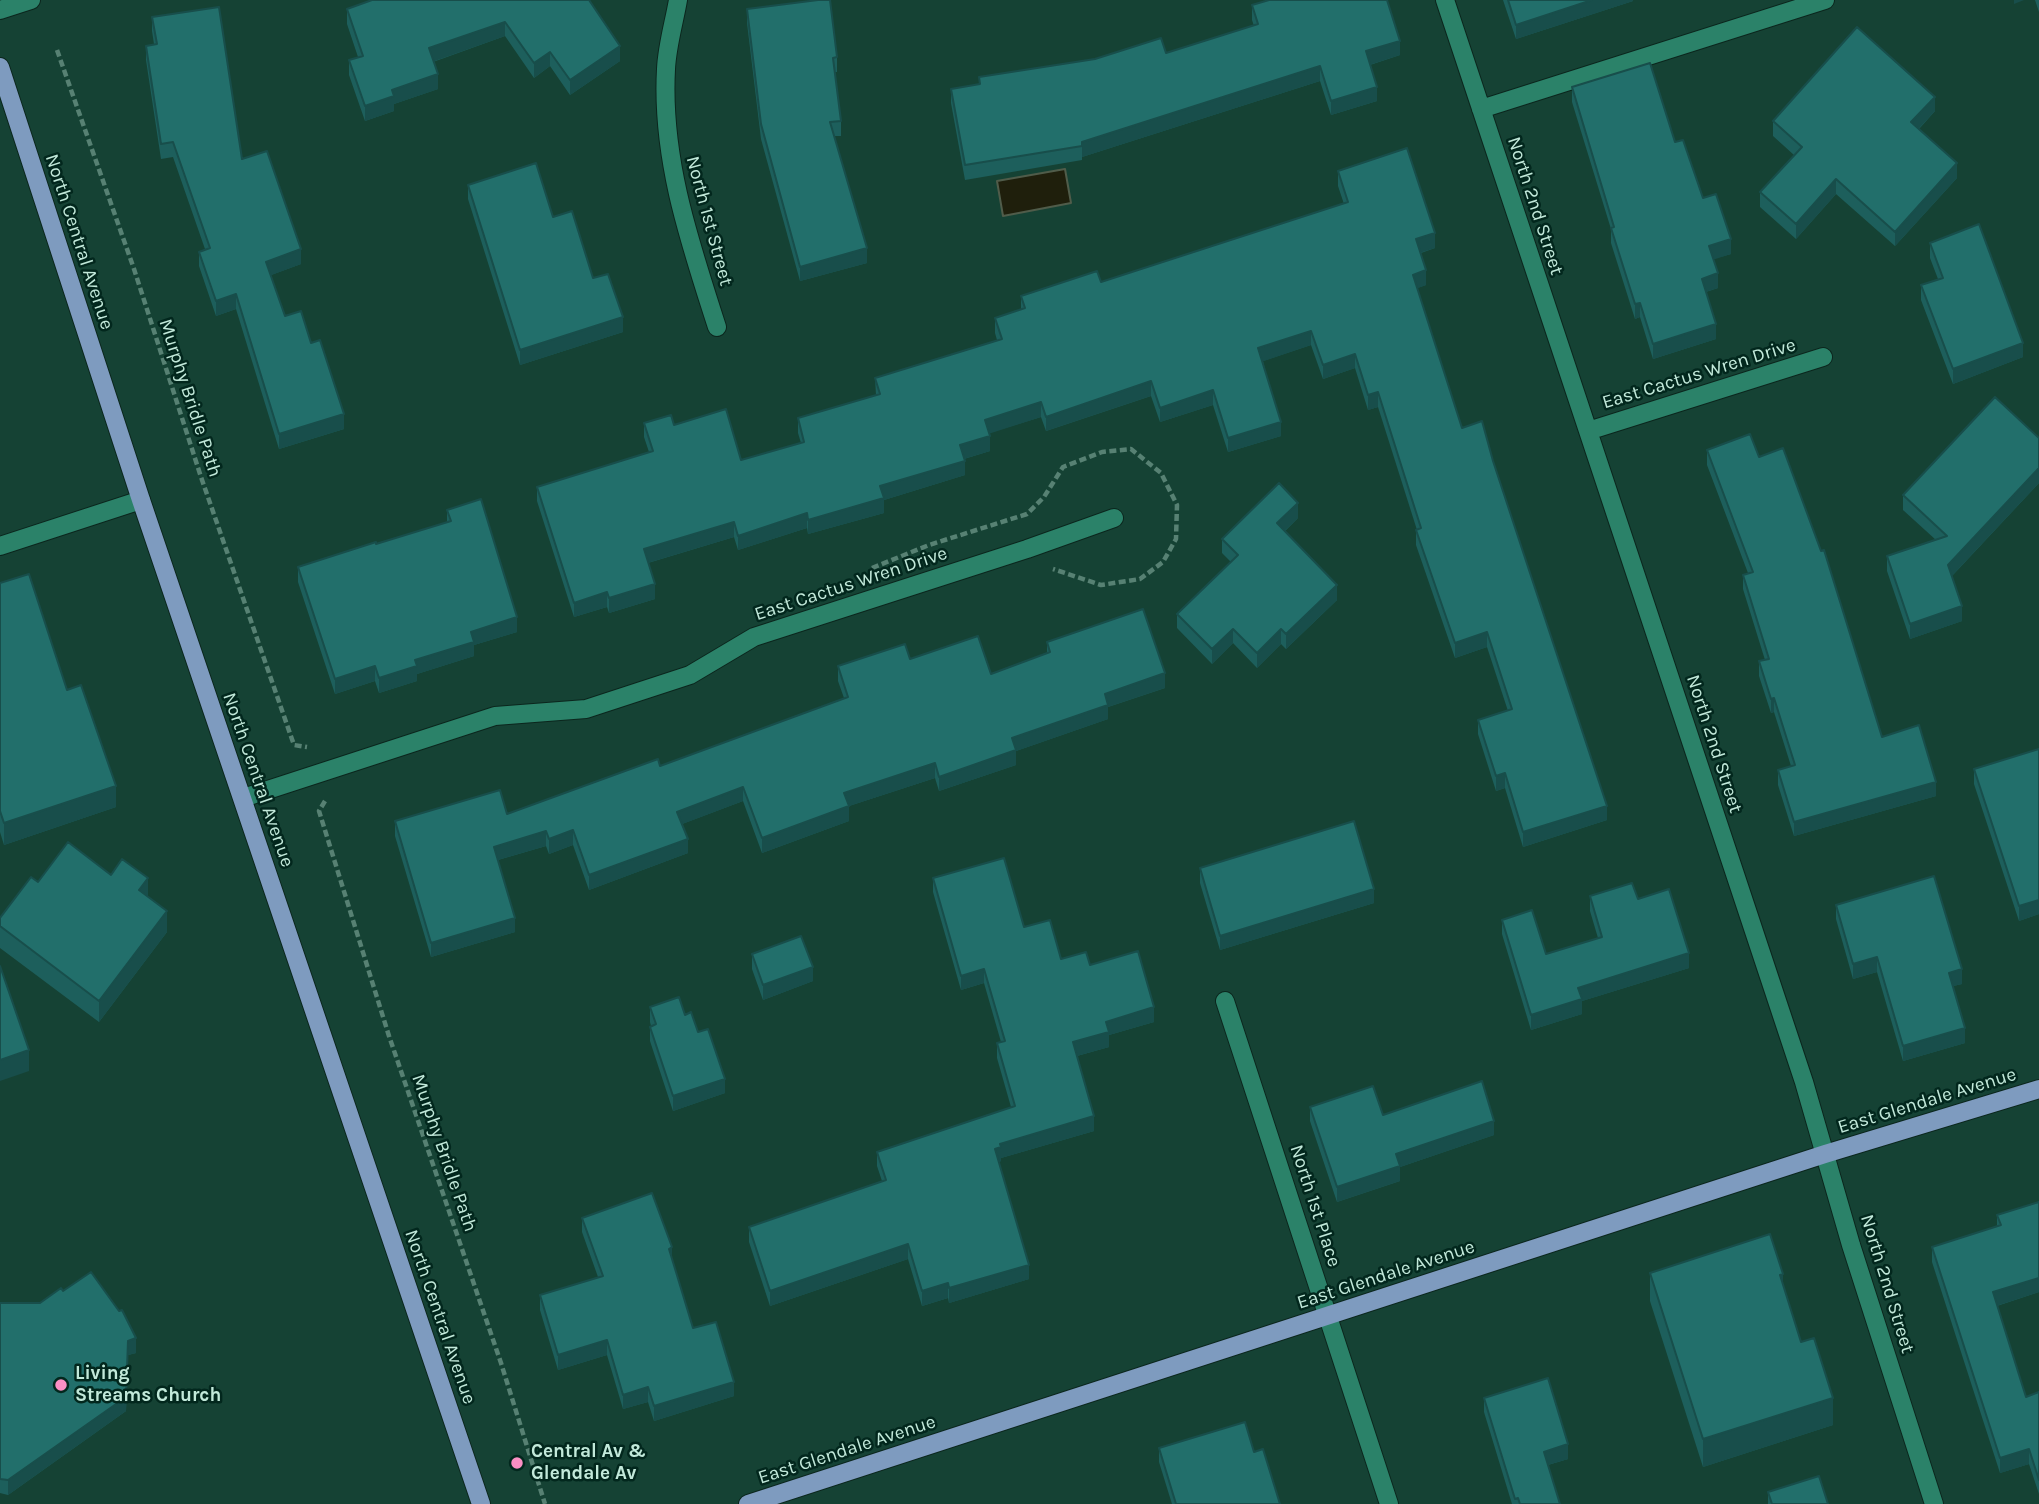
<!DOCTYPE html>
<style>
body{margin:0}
canvas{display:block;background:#154234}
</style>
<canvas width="2039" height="1504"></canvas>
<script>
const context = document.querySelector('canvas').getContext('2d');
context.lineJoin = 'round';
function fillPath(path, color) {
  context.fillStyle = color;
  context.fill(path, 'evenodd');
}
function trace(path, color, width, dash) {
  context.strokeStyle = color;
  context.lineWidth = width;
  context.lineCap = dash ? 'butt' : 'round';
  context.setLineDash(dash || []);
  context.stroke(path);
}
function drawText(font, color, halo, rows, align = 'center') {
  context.font = font + ' Karla,sans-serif';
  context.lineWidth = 5;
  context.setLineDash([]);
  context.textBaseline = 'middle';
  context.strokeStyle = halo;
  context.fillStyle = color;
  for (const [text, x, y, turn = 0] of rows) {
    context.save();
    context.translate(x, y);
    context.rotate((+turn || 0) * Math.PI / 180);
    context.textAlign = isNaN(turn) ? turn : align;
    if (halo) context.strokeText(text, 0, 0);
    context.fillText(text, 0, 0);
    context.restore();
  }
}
const water = new Path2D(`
 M1065 169 1071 203 1003 216 997 181Z`);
fillPath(water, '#1f1f0c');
trace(water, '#505c4a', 2);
const minor = new Path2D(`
 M678 0C674 23 667 46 666 69 661 159 690 243 717 327
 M1445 0 1804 1082 1851 1245 1934 1504
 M0 10 31 0
 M1481 109 1825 0
 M1588 431 1823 357
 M0 546 141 500
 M243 798 495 716 586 709 690 675 754 637 1027 549 1114 518
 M1225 1001 1389 1504`);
const major = new Path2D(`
 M0 67 141 500 481 1504
 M748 1504 1825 1154 2039 1089`);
trace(minor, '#0b261d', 20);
trace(major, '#0b261d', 20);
trace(new Path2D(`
 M57 50 134 269 201 477 294 745 307 747
 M872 568 929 545 1027 514 1044 497 1063 467 1102 452 1131 449 1161 473 1177 505 1176 539 1163 562 1140 579 1101 585 1053 569
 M325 801 319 811 389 1036 501 1363 545 1504`), '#578173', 4.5, [7, 3.5]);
trace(minor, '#2b8269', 18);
trace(major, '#7e9bbf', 18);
fillPath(new Path2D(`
 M589 0 620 61 570 95 550 66 534 78 505 36 433 62 438 89 394 104V111L365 121 349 75V60L358 57 347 24V9Z
 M1503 0H1633V1L1516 39Z
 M2035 0H2039V12Z
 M1252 5 1400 55 1370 65 1377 101 1331 115 1320 81 1082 157V160L965 180 951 103V89L979 84V77L1166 53 1254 26 1252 20Z
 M747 9 837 57V72H835L841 121V136H834L867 263 800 281 761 139 747 23Z
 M152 17 242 159 301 264 271 275 285 316 311 343 344 429 279 449 236 309 216 316 199 266V252L205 249 173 157 161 159 146 60V46L154 44 152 31Z
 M1572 87 1675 142 1731 254 1713 259 1718 288 1706 292 1716 339 1653 359 1640 317 1635 319 1611 243V229L1572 102Z
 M1935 111 1919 129 1957 178 1895 246 1836 194 1796 239 1760 207V192L1794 155 1773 136V121Z
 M1338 171 1435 248 1421 253 1426 285 1417 288 1462 428 1493 461 1607 820 1523 847 1505 788 1496 791 1478 734V720L1508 711 1487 647 1455 658 1416 545V530H1417L1378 407 1368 410 1355 368 1323 379 1311 345 1263 361 1281 436 1228 452 1213 405 1160 422 1151 396 1046 431 1041 417 989 433 990 451 964 459 965 475 884 500V513L808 534 807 528 738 550 734 537 648 563 655 599 609 613 607 607 574 617 537 501V487L649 452 644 437V423L674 425 741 460 801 443 798 433V418L876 395 875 378 997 340 995 333V318L1021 309V296L1101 282 1344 204 1338 186Z
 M468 185 553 217 593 278 623 332 520 365 468 199Z
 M1930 243 2023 357 1953 384 1921 300V285L1938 279 1930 258Z
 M1707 450 1759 457 1882 737 1936 796 1794 836 1778 785V770L1791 766 1774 712 1771 713 1759 676V661L1765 660 1743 589V575L1748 573 1707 465Z
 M2039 483 1952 576 1962 621 1910 639 1887 571V556L1936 540 1903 510V495Z
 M447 510 517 632 474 645V656L417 674V681L379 693 375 681 335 694 298 582V567L447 522Z
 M1298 518 1285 531 1337 600 1286 649 1281 644 1257 668 1233 643 1212 664 1177 628V614L1231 562 1222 553V539Z
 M0 583 67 690 116 807 4 845 0 832Z
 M1047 642 1165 688 1108 707V719L1016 751V765L939 791 935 778 849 806V821L762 853 743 801 682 824 688 853 589 890 573 845 549 854 546 846 498 860 515 932 431 957 395 836V821L507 814 660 766 844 698 838 681V666L910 659 991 674 1047 654Z
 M2039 749V914L2019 921 1974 784V769Z
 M1200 868 1374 903 1220 950 1200 883Z
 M111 875 148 897 167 932 99 1022 0 948V918L38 882Z
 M933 878 1024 927 1061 959 1090 965 1154 1022 1109 1035V1047L1077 1056 1094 1131 1001 1158V1161L999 1162 1029 1279 949 1303 948 1298 922 1306 908 1259 770 1306 749 1242V1227L882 1181 877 1166V1152L1011 1107 997 1058V1043L1001 1042 984 983 961 990 933 892Z
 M1590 896 1638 899 1689 968 1582 1001V1014L1531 1030 1502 934V920L1546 954 1598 938 1590 911Z
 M1836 905 1962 984 1953 986 1965 1043 1903 1061 1877 972 1853 979 1836 919Z
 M752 954 813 981 763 1000 752 969Z
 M650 1007 685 1015 725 1093 673 1111 650 1041V1027L651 1026 650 1022Z
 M1310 1107 1383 1115 1494 1135 1400 1167V1181L1337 1202 1310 1121Z
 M1997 1215 2039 1292 1997 1306 2026 1397 2039 1392V1494L2029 1464 2000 1473 1932 1262V1247L1997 1226Z
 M582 1218 672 1260 693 1328 734 1396 654 1421 648 1402 623 1409 607 1355 558 1370 540 1310V1295L598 1277 582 1232Z
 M1650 1273 1783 1287 1801 1342 1833 1425 1703 1467 1650 1301Z
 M63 1291 136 1353 128 1355 126 1411 8 1495 0 1493V1303H40Z
 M1484 1398 1568 1459 1548 1465 1560 1504H1512L1484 1412Z
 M1159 1448 1254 1452 1280 1504H1172L1159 1462Z
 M1768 1492 1828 1504H1768Z`), '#1d5f5c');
fillPath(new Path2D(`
 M1592 0H1633V1L1516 39V25Z
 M2014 0H2024L2014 4Z
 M505 22V36L429 63V48Z
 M1400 41V55L1366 66V51Z
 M620 46V61L570 95V80Z
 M550 52V66L534 78V63Z
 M1320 66V81L1082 157V142Z
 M438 74V89L394 104V111L365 121V106L392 90Z
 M1377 87V101L1331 115V101Z
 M1935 97V111L1911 137V122Z
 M1957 163V178L1895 246V232Z
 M1836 179V194L1796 239V224Z
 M1435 233V248L1416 254V239Z
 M1731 239V254L1709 261V246Z
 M867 248V263L800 281V267Z
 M301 249V264L266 277V262Z
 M1426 270V285L1413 290V275Z
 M1718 273V288L1702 293V279Z
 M236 294V309L216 316V301Z
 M1640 303V317L1635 319V304Z
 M623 317V332L520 365V350Z
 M1716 324V339L1653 359V344Z
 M1311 331V345L1258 363V348Z
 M2023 343V357L1953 384V369Z
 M1355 354V368L1323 379V365Z
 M1151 381V396L1046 431V417Z
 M1213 390V405L1160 422V408Z
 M1378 392V407L1368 410V395Z
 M1041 402V417L985 435V420Z
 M344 414V429L279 449V434Z
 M1281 422V436L1228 452V438Z
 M990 436V451L960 460V445Z
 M965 461V475L884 500V513L808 534V520L880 486Z
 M2039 468V483L1948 580V565Z
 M1298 503V518L1277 538V523Z
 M807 513V528L738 550V536Z
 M734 522V537L644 564V549Z
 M655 584V599L609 613V598Z
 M1337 585V600L1286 649V634Z
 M607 592V607L574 617V603Z
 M1962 606V621L1910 639V624Z
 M517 617V632L474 645V656L417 674V681L379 693V678L471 632Z
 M1233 629V643L1212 664V649Z
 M1281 629V644L1257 668V653Z
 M1487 632V647L1455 658V643Z
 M375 666V681L335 694V679Z
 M1165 673V688L1108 707V719L1016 751V765L939 791V777L1012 738 1105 694Z
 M1774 698V712L1771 713V699Z
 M935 763V778L849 806V821L762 853V838L844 793Z
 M1505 773V788L1496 791V776Z
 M1936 782V796L1794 836V822Z
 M116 786V807L4 845V823Z
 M743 787V801L677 826V812Z
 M1607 806V820L1523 847V832Z
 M573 830V845L549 854V839Z
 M546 831V846L494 861V847Z
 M688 839V853L589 890V875Z
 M148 878V899L139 890Z
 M1374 889V903L1220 950V936Z
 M2039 900V914L2019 921V906Z
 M167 911V932L99 1022V1001Z
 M515 918V932L431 957V943Z
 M1689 953V968L1582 1001V1014L1531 1030V1015L1578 988Z
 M1877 957V972L1853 979V964Z
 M813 967V981L763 1000V985Z
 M984 969V983L961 990V976Z
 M1962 969V984L1949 987V973Z
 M1154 1007V1022L1109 1035V1047L1073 1057V1042L1106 1022Z
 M1965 1028V1043L1903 1061V1046Z
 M29 1050V1071L0 1081V1060Z
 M725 1079V1093L673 1111V1096Z
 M1094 1116V1131L1001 1158V1161L995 1163V1149L1000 1144Z
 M1494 1121V1135L1400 1167V1181L1337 1202V1187L1396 1154Z
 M908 1244V1259L770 1306V1291Z
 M672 1247V1262L669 1249Z
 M1029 1265V1279L949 1303V1288Z
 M1783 1274V1302L1780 1275Z
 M2039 1278V1292L1993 1307V1292Z
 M948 1283V1298L922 1306V1291Z
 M136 1338V1353L128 1355 126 1411 8 1495V1480L128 1341Z
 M607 1340V1355L558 1370V1355Z
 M734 1382V1396L654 1421V1406Z
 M648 1387V1402L623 1409V1395Z
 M1833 1398V1425L1703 1467V1439Z
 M1568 1444V1459L1544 1466V1452Z
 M2029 1449V1464L2000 1473V1458Z`), '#184e4b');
const building = new Path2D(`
 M372 0H589L620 46 570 80 550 52 534 63 505 22 429 48 438 74 392 90 394 96 365 106 349 60 363 56 347 9Z
 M818 0H830L837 57 833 58 841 121 830 122 867 248 800 267 761 124 747 9Z
 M1269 0H1387L1400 41 1366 51 1377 87 1331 101 1320 66 1082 142V146L965 165 951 89 980 84 979 77 1095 59 1161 38 1166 53 1258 24 1252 5Z
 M1508 0H1592L1516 25Z
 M219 7 242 159 267 151 301 249 266 262 285 316 301 311 311 343 320 340 344 414 279 434 236 294 216 301 199 252 210 248 173 142 161 144 146 46 157 44 152 17Z
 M1857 27 1935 97 1911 122 1957 163 1895 232 1836 179 1796 224 1760 192 1802 147 1773 121Z
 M1650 63 1675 142 1683 140 1703 198 1716 194 1731 239 1709 246 1718 273 1702 279 1716 324 1653 344 1640 303 1635 304 1611 228 1614 227 1572 87Z
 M1407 148 1435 233 1416 239 1426 270 1413 275 1462 428 1482 421 1493 461 1607 806 1523 832 1505 773 1496 776 1478 720 1512 709 1487 632 1455 643 1416 530 1421 528 1378 392 1368 395 1355 354 1323 365 1311 331 1258 348 1281 422 1228 438 1213 390 1160 408 1151 381 1046 417 1041 402 985 420 990 436 960 445 965 461 880 486 884 498 808 520 807 513 738 536 734 522 644 549 655 584 609 598 607 592 574 603 537 487 653 451 644 423 671 415 674 425 726 409 741 460 804 442 798 418 880 394 875 378 1002 339 995 318 1025 308 1021 296 1097 271 1101 282 1348 202 1338 171Z
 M536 163 553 217 572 211 593 278 608 274 623 317 520 350 468 185Z
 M1979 224 2023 343 1953 369 1921 285 1943 278 1930 243Z
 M1995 397 2039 438V468L1948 565 1962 606 1910 624 1887 556 1947 536 1903 495Z
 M1750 434 1759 457 1783 448 1821 551 1824 550 1882 737 1919 725 1936 782 1794 822 1778 770 1795 765 1774 698 1771 699 1759 661 1769 659 1743 575 1753 572 1707 450Z
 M1279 483 1298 503 1277 523 1337 585 1286 634 1281 629 1257 653 1233 629 1212 649 1177 614 1238 555 1222 539Z
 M481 499 517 617 471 632 474 642 415 660 417 666 379 678 375 666 335 679 298 567 376 542V544L451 521 447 510Z
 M29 574 67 690 81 685 116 786 4 823 0 811V583Z
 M1143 609 1165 673 1105 694 1108 705 1012 738 1016 750 939 777 935 763 844 793 849 806 762 838 743 787 677 812 688 839 589 875 573 830 549 839 546 831 494 847 515 918 431 943 395 821 500 790 507 814 658 759 660 766 848 697 838 666 905 644 910 659 978 636 991 674 1050 652 1047 642Z
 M2039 749V900L2019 906 1974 769Z
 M1354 821 1374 889 1220 936 1200 868Z
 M68 842 111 875 122 859 148 878 139 890 167 911 99 1001 0 926V918L31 877 38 882Z
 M1004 858 1024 927 1050 920 1061 959 1086 952 1090 965 1138 951 1154 1007 1106 1022 1109 1032 1073 1042 1094 1116 1000 1144 1001 1147 995 1149 1029 1265 949 1288 948 1283 922 1291 908 1244 770 1291 749 1227 886 1180 877 1152 1015 1106 997 1043 1005 1041 984 969 961 976 933 878Z
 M1934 876 1962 969 1949 973 1965 1028 1903 1046 1877 957 1853 964 1836 905Z
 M1632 883 1638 899 1669 889 1689 953 1578 988 1582 999 1531 1015 1502 920 1532 910 1546 954 1602 937 1590 896Z
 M801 936 813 967 763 985 752 954Z
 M0 966 29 1050 0 1060Z
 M679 997 685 1015 691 1012 698 1032 708 1029 725 1079 673 1096 650 1027 656 1024 650 1007Z
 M1482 1081 1494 1121 1396 1154 1400 1166 1337 1187 1310 1107 1373 1086 1383 1115Z
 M652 1193 672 1247 669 1249 693 1328 716 1322 734 1382 654 1406 648 1387 623 1395 607 1340 558 1355 540 1295 603 1276 582 1218Z
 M2039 1202V1278L1993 1292 2026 1397 2039 1392V1480L2029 1449 2000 1458 1932 1247 2001 1225 1997 1215Z
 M1770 1234 1783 1274 1780 1275 1801 1342 1814 1338 1833 1398 1703 1439 1650 1273Z
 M91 1272 119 1311 122 1310 136 1338 128 1341 126 1397 8 1480 0 1479V1303H40L61 1288 63 1291Z
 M1548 1378 1568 1444 1544 1452 1560 1504H1520L1518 1498 1515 1499 1484 1398Z
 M1245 1422 1254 1452 1263 1449 1280 1504H1176L1159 1448Z
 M1819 1476 1828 1504H1772L1768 1492Z`);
fillPath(building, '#226f6b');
trace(building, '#184e4b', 2);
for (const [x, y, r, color] of [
 [61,1385,7,"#fb8fc4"],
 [517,1463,7,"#fb8fc4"]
]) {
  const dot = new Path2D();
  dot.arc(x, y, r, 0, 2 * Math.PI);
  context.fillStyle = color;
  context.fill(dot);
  trace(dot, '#02271d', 2.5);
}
drawText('19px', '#c2e9da', '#02271d', [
 ["North 2nd Street",1535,206,72],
 ["North 1st Street",709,221,75],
 ["North Central Avenue",79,242,72],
 ["East Cactus Wren Drive",1699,374,-17],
 ["Murphy Bridle Path",190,398,72],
 ["East Cactus Wren Drive",851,584,-18],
 ["North 2nd Street",1714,744,72],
 ["North Central Avenue",258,780,71],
 ["East Glendale Avenue",1927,1101,-17],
 ["Murphy Bridle Path",444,1153,71],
 ["North 1st Place",1315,1206,72],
 ["East Glendale Avenue",1386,1275,-18],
 ["North 2nd Street",1887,1284,73],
 ["North Central Avenue",440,1317,71],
 ["East Glendale Avenue",847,1450,-18]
]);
drawText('bold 19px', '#c2e9da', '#02271d', [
 ["Living",75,1374],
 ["Streams Church",75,1396],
 ["Central Av &",531,1452],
 ["Glendale Av",531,1474]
], 'left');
</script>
